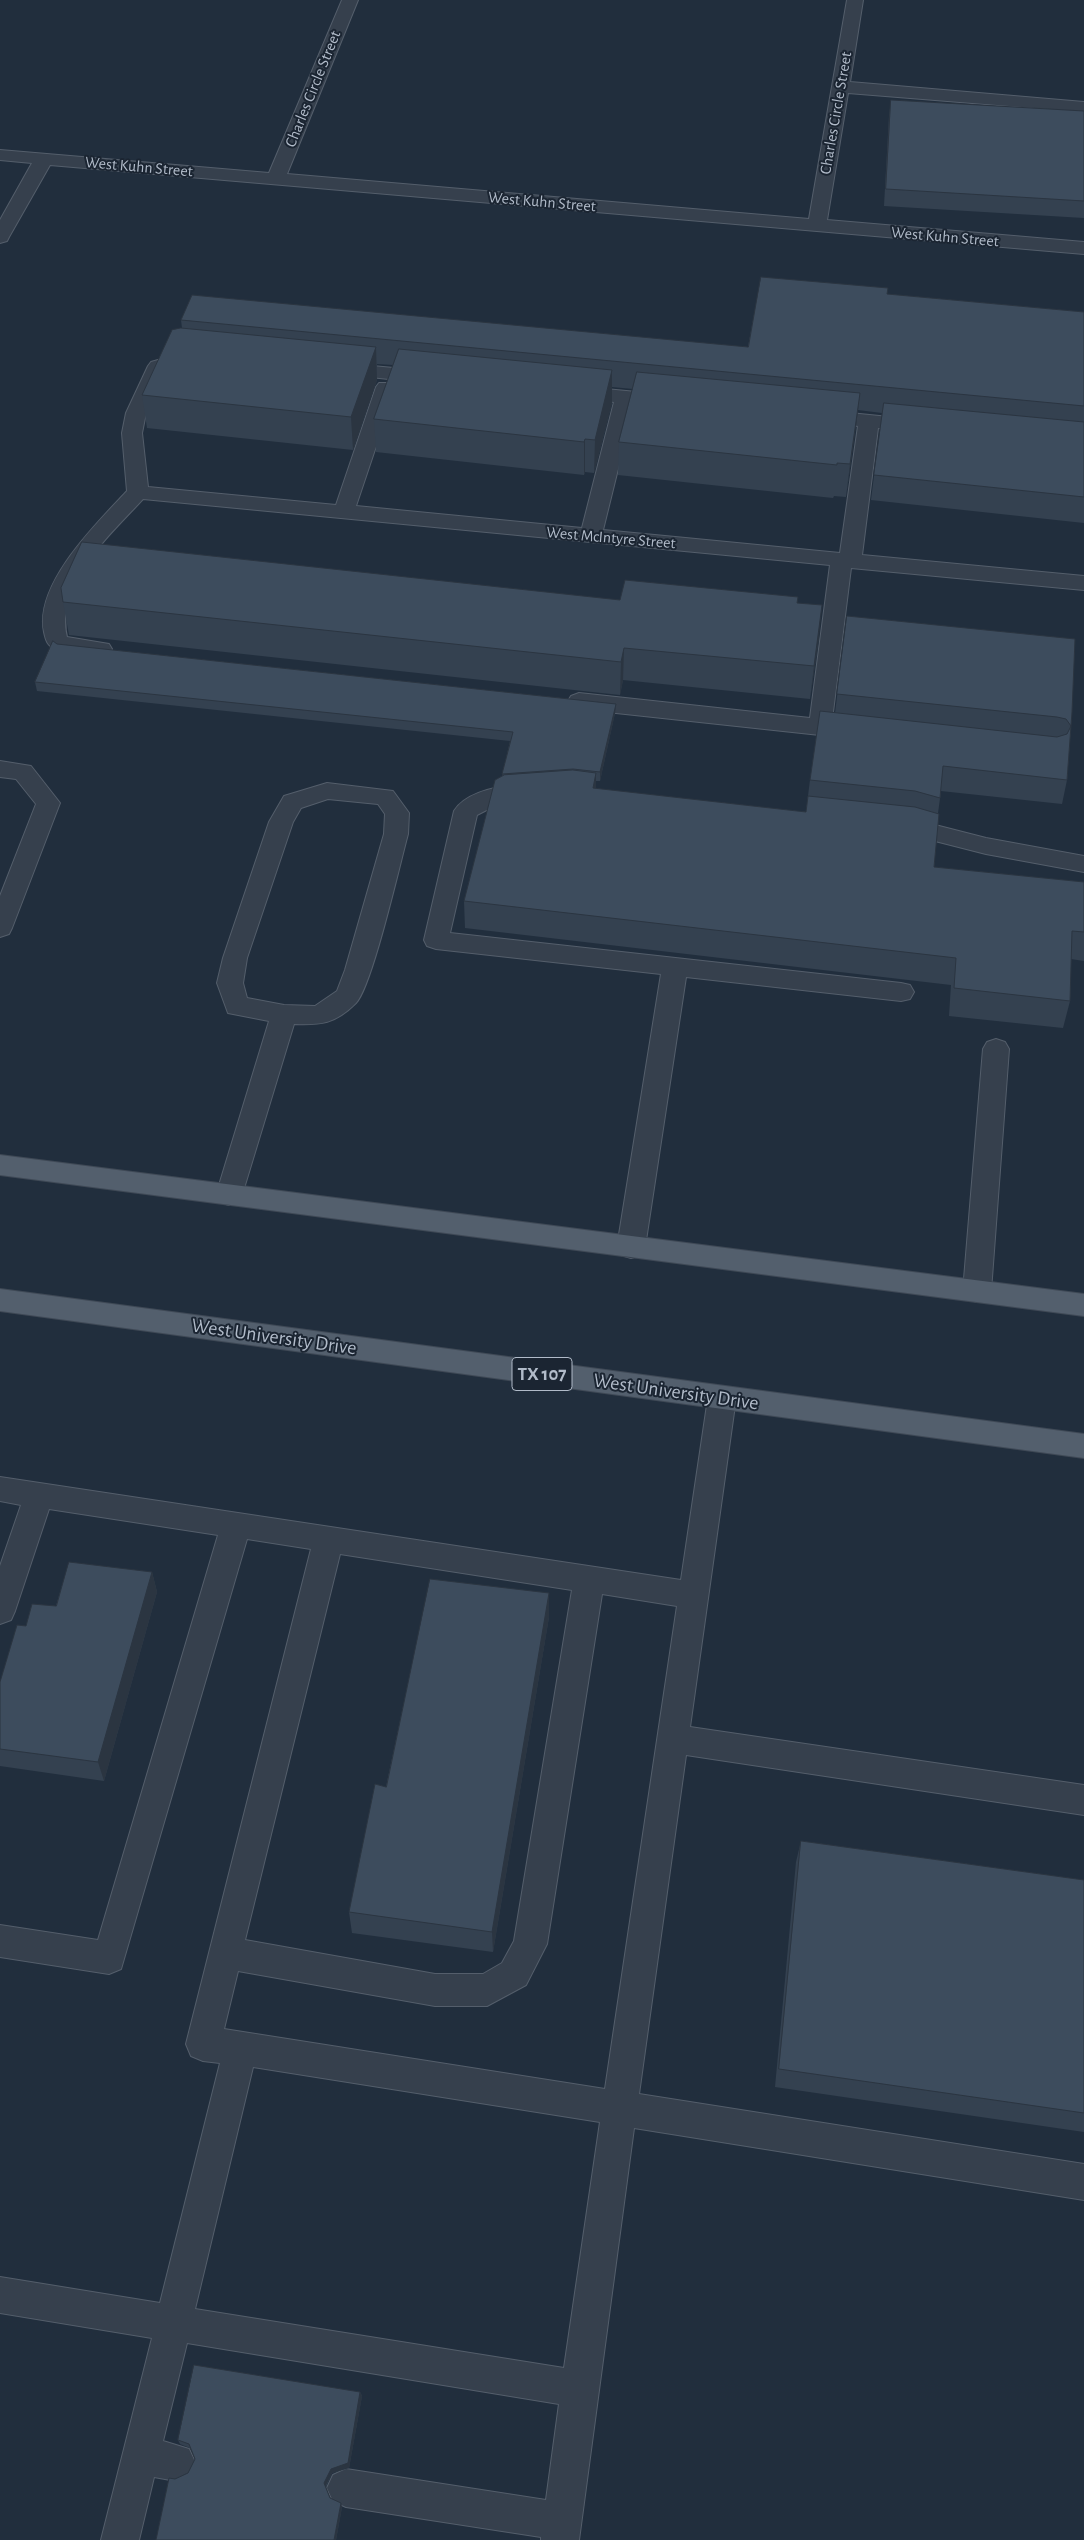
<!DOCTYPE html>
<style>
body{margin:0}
canvas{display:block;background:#212e3d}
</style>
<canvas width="1084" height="2540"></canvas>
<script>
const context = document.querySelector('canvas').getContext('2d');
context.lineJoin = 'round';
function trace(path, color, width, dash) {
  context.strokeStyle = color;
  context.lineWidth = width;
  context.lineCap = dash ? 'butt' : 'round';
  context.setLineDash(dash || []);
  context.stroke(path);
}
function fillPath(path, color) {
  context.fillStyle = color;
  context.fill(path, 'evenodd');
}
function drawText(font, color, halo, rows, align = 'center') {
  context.font = font + ' "Alegreya Sans",sans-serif';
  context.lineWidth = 4;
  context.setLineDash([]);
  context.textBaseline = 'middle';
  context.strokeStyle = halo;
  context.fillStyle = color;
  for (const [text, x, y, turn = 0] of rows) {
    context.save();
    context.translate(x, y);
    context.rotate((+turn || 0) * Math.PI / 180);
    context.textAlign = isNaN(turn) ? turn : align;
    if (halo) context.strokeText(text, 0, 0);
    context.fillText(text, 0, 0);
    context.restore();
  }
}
const minor = new Path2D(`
 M342 0H358L287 174 809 219 847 0H863L850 82 1084 102V112L848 93 827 220 1084 242V254L50 165 9 237 7 241 0 243V220L32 163 0 160V150L269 173Z
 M158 360 165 362 168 366 146 413 142 433 148 487 336 505 376 387 379 383H393L396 387 356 506 582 528 614 402 567 396 564 392 567 388 574 386 668 395 675 397 678 401 675 405 668 407 634 404 603 530 840 553 858 426 813 420 810 416 813 412 820 410 919 420 926 422 929 426 926 430 919 432 878 428 862 555 1084 576V590L851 568 832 720 862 725 866 730 862 735 854 738 820 735 579 709 571 706 568 701 571 696 579 693 810 718 830 565 143 499C110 535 55 583 67 637L109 644 112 649 109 654C94 658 70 656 56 650 47 645 46 641 44 632 34 584 97 523 127 491L122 433 126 413 148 366 151 362Z
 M340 363 426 371 433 373 436 377 433 381 426 383 333 373 330 369 333 365Z
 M0 761 31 766 60 803 12 928 9 934 0 937V896L36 804 16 779 0 777Z
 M327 783 393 791 409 813 408 834C400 863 372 987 356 1003 335 1024 321 1025 294 1024L242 1195 239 1202 229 1205 219 1202 216 1195 269 1021 228 1013 217 983 223 958 269 822 284 796ZM328 799 378 804 385 814 384 834 345 970 337 991 315 1006 284 1005 247 998 243 983 247 958 293 822 301 808Z
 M527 783 535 785 539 791 535 797 504 801 477 815 450 933 901 983 910 985 914 992 910 999 901 1001 686 977 645 1247 641 1255 631 1258 621 1255 617 1247 661 974 436 949 427 946 424 940 454 811C467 790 505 785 527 783Z
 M900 816 986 838 1084 856V872L986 854 892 830 888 824 892 818Z
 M996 1039 1005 1042 1009 1049 991 1291 987 1299 977 1302 967 1299 963 1291 983 1049 987 1042Z
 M722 1386 732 1390 736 1398 690 1727 1084 1785V1815L686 1755 639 2094 1084 2164V2200L634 2128 579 2540H541V2537L346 2507 333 2501 327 2488 333 2475 346 2469 546 2500 559 2404 187 2343 163 2441 189 2449 195 2462 189 2475 176 2481 154 2477 139 2540H101L152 2338 0 2313V2277L160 2303 220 2063 203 2061 191 2056 186 2044 311 1549 247 1539 121 1969 109 1974 0 1957V1925L98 1940 218 1535 49 1509 15 1611 11 1620 0 1624V1566L21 1505 0 1501V1477L681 1580 708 1398 712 1390ZM340 1554 572 1590 514 1941 502 1963 483 1974H435L245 1940ZM602 1594 677 1606 605 2089 224 2029 238 1971 435 2006H487L526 1985 547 1944ZM253 2067 600 2122 564 2368 195 2309Z`);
const major = new Path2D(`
 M0 1155 1084 1294V1316L0 1175Z
 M0 1289 1084 1434V1458L0 1311Z`);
trace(minor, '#545e6b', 2);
trace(major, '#3f4956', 2);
fillPath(minor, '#36404d');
fillPath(major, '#535f6d');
fillPath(new Path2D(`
 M891 100 1084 111V218L884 206 889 116Z
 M887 294 1084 312V523L871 500 882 413 858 410 846 497 834 496 833 498 618 475 619 442 633 389 612 387V403L594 473 585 472 584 475 376 452 374 419 393 365 377 364V380L353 450 147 428 142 395 182 328 181 320 748 347Z
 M620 600 798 603 819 638 810 699 623 680 620 695 69 635 63 602Z
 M847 616 1072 712 1067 780 1062 804 941 791 938 813 934 867 1084 882V961L1071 959 1070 1001 1063 1028 949 1016 951 985 465 928 464 901 502 776 510 741 37 691 35 682 57 644 616 704 615 713 600 781H596V789L806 812 810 780 835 713Z
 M152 1572 157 1592 104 1781 0 1766V1682L26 1626 56 1606Z
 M549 1593V1617L493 1952 352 1933 349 1912 386 1787Z
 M801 1841 1084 1880V2132L775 2087 796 1862Z
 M360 2392 362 2396 349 2468 332 2473 326 2487 330 2498 342 2507 336 2540H156L175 2479 188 2473 195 2459 190 2448 180 2444 178 2440Z`), '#344150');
fillPath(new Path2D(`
 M376 347 377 380 353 450 351 417Z
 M612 370V403L594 473 595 440Z
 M860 393 856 426 846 497 850 464Z
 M585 439V472L584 475V442Z
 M822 605 819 638 810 699 814 666Z
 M624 648 623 680 620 695 621 662Z
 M616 704 615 713 600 781V772Z
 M596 773V800L593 788Z
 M152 1572 157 1592 104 1781 98 1762Z
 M549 1593V1617L493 1952 492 1932Z
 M360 2392 362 2396 349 2468 332 2473 325 2487 324 2483 331 2469Z
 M341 2503 342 2507 336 2540H334Z`), '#2b3541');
const building = new Path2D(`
 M891 100 1084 111V201L886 189Z
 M761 277 888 288 887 294 1084 312V406L181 320 192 295 748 347Z
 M181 328 376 347 351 417 142 395 172 330Z
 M399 349 612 370 595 440 585 439 584 442 374 419Z
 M637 372 860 393 850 464 837 463V465L619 442Z
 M884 403 1084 422V497L874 475Z
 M82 542 620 600 625 580 798 597 797 603 822 605 814 666 624 648 621 662 63 602 61 588Z
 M847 616 1075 639 1072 712 1067 780 943 766 940 798 915 791 810 780 820 711 1057 737 1067 734 1071 726 1066 719 1057 717 837 694Z
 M53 641 57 644 616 704 600 772 573 769 502 774 513 732 35 682Z
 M573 770 596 773 593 788 806 812 808 796 915 807 939 814 934 867 1084 882V932L1072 931 1070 1001 954 988 956 958 464 901 495 780 504 775Z
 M69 1562 152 1572 98 1762 0 1749V1682L17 1625 26 1626 32 1604 56 1606Z
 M430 1579 549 1593 492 1932 349 1912 375 1784 386 1787Z
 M801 1841 1084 1880V2113L779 2069Z
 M194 2365 360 2392 348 2463 331 2469 324 2483 330 2498 341 2503 334 2540H156L169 2478 175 2479 188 2473 195 2459 189 2444 178 2440Z`);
fillPath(building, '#3d4c5d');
trace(building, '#2b3541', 1);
drawText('16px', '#b1bbc9', '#1b2532', [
 ["Charles Circle Street",313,89,-68],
 ["Charles Circle Street",836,113,-80],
 ["West Kuhn Street",139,167,5],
 ["West Kuhn Street",542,202,5],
 ["West Kuhn Street",945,237,5],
 ["West McIntyre Street",611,538,5]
]);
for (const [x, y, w] of [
 [542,1374,60]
]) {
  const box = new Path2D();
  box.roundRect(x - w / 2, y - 16.5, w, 33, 4);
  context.fillStyle = '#1b2532';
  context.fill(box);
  trace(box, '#b1bbc9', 1);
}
drawText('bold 19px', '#b1bbc9', null, [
 ["TX 107",542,1374]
]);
drawText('20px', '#b1bbc9', '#1b2532', [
 ["West University Drive",274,1337,8],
 ["West University Drive",676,1392,8]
]);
</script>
